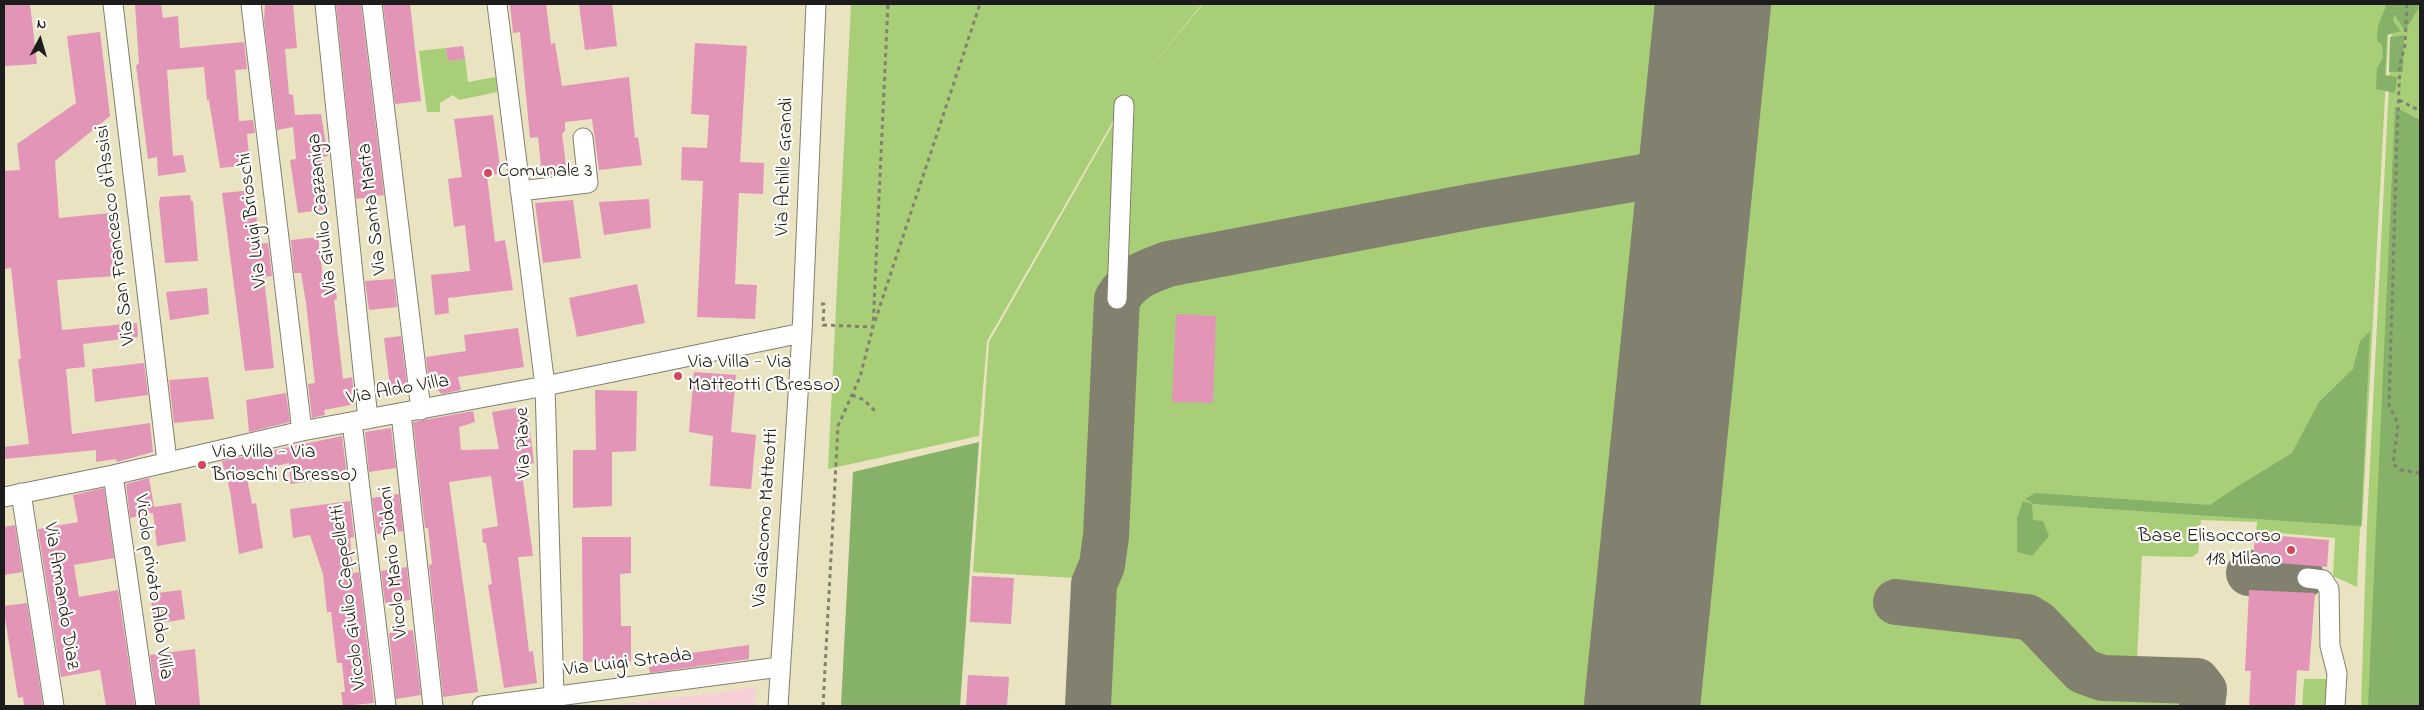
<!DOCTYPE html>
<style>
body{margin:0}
#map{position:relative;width:2424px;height:710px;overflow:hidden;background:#e9e3c2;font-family:"Indie Flower",sans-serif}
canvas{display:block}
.frame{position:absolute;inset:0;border:5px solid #1c1c1c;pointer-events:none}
.north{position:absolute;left:15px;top:15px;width:50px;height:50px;-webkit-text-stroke:4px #fdfcf7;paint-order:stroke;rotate:6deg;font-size:14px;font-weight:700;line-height:20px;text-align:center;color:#1c1c1c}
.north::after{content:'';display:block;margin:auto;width:18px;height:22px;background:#1c1c1c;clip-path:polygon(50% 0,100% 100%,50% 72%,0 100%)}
</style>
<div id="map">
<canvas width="2424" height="710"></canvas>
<div class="frame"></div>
<div class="north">N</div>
</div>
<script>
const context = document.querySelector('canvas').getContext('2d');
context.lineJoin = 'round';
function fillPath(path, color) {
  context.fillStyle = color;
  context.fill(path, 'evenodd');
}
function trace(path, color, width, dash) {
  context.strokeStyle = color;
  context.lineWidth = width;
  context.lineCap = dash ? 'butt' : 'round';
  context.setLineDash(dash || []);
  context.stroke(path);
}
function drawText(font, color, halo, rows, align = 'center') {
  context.font = font + ' "Indie Flower",sans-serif';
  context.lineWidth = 4.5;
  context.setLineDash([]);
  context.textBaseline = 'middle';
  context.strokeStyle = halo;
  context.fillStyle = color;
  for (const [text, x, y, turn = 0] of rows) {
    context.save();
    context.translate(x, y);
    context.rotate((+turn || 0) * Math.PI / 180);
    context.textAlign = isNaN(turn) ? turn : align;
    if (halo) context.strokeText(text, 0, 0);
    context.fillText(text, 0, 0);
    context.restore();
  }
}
fillPath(new Path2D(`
 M756 687 755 706H604L708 694Z`), '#f6cfd7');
fillPath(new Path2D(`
 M851 4H1202L1143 77 1203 4H1672L1657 162C1479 192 1302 236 1123 261L1128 95 987 341 979 436 828 469Z
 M1751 4H2390L2362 525 2360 528 2357 587 2333 576 2335 538 2256 531 2257 522 2201 520 2198 553 2192 557 2142 556 2137 659 2129 667 2128 688 2179 693V706H1681Z
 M2393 4H2420V706H2361L2367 523Z
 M446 48 448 61 465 59 468 82 496 77 497 92 459 100 453 95 440 103V112H427L419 51Z
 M1120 112 1092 579 973 572 989 342Z
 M1653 192 1599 706H1105L1113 587 1126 301 1139 286 1217 262 1568 197 1570 204Z
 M2304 679H2331L2330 706H2302Z`), '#a9ce78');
fillPath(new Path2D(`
 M2384 4H2419L2418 9 2405 31 2394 14 2393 21 2401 31 2387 35 2385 75 2397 77 2395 93 2376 89 2377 68 2383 58 2382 45 2377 40 2378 26 2386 6Z
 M2404 35 2403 72H2389L2390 37Z
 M2395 107 2420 120V706H2368Z
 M2370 331 2361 526 2034 504 2025 499 2035 493 2210 505 2238 486 2292 453 2319 402 2353 369 2360 341Z
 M979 442 960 706H841L853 472Z
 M2023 501 2032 504 2033 520 2043 521 2049 536 2032 556 2017 552V518Z`), '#86b168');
trace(new Path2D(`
 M2249 573 2301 577
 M1896 602 2027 617 2037 623 2083 671 2102 678 2197 681 2204 690 2202 706
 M1088 706 1094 584 1102 565 1106 536 1117 299C1132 276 1144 273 1168 264L1474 206 1696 168`), '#82806f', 46);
trace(new Path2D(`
 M1642 706 1713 4`), '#82806f', 116);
fillPath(new Path2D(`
 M4 4H30L37 64 4 66Z
 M135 4H161L163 18 178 16 180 48 244 42 247 69 235 70 239 121 253 120 255 133 247 134 250 165 220 168 209 100H207L204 67 167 70 173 156 183 155 186 172 158 176 157 157 148 159 136 65 139 64Z
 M265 4H293L297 48 285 49 289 94 293 95 295 115 321 114 328 156 323 157 329 209 298 213 290 160 296 159 293 127 277 130 264 21Z
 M336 4H361L384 195 356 199Z
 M383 4H410L421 101 395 104Z
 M510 4H546L551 44 555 43 562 86 629 77 635 138 638 137 642 165 599 170 592 119 565 122V131L562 134 567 173 542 176 538 137 530 138 520 32 513 33Z
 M579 4H612L617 46 585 50Z
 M100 32 110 116 55 161 59 218 111 213 115 276 57 280 62 330 137 323 138 337 83 344 85 367 66 369 72 434 150 423 153 452 117 462 116 459 96 462V450L4 459V447L29 444 18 359H21L11 268 4 269V171L20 170 17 144 76 103 67 36Z
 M695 43 747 46 740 162 764 163 763 194 739 193 735 284 757 285 755 319 697 317 703 181 681 180 682 147 707 148 709 115 691 114Z
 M463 46 465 59 448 61 446 48Z
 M493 115 501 173 487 176 495 242 505 240 513 290 448 298 449 313 435 315 431 275 470 271 465 225 454 227 448 179 462 177 454 119Z
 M253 190 260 244 268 243 272 276 264 277 274 368 245 371 222 193Z
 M190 195 191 201H193L198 261 165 263 159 204 160 197Z
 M649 199 651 228 604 235 599 202Z
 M573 200 581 258 543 263 535 203Z
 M318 237 323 278 334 277 337 299 334 300 343 379 352 377 355 404 324 410 325 415 312 418 308 384 315 383 306 303 301 273H294L291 240Z
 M394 279 397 307 369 310 365 281Z
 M637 284 645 323 577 337 569 298Z
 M207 288 209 314 170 320 166 292Z
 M1176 314 1216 316 1213 403 1172 402Z
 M518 328 524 367 458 377 461 390 442 394 429 383 426 357 466 351 464 335Z
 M401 336 408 394 391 396 384 338Z
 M144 363 148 395 95 402 92 369Z
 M694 372 736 375 731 432 756 435 751 489 710 486 713 436 689 432Z
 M208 377 214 419 174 423 169 380Z
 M595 390 637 391 636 451 612 452V506L573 508V450H596Z
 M286 393 290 422 249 432 246 400Z
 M527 406 534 463 521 466 533 556 518 557 529 652 533 651 537 683 504 688 488 585 492 584 486 543H483L482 529 498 526 491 476 449 482 478 692 443 697 429 565 432 564 428 528H425L413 422 473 411 475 422 459 427 461 450 499 449 492 412Z
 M391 428 396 468 369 472 365 432Z
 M342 436 347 476 290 484 289 463 246 473 252 504 256 503 263 548 239 554 230 491 222 461Z
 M149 478 154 507 181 503 186 541 157 546 153 513 130 518 126 484Z
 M104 488 114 558 74 565 79 597 118 590 135 706H106L100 670 61 677 38 529 78 522 73 495Z
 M399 494 403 531 377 534 372 498Z
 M350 501 354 537 350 538 353 573 359 572 374 703 343 706 341 692H345L342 663H337L331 612H327L323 574 310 535 293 538 290 509Z
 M15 525 22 572 4 575V527Z
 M2255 534 2329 540 2327 567 2253 561Z
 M582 537H631V573L620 574 621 626H631V661L583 662Z
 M407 567 410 600 385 603 381 571Z
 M972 576 1014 578 1011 624 970 622Z
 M181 590 185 619 155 624 150 594Z
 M2249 590 2315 593 2309 671 2297 670 2295 706H2249L2251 671H2245Z
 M27 603 43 706H24L23 697 18 698 4 612V606Z
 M413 630 421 695 396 699 389 633Z
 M749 645V659L650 673 647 659Z
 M195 649 200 706H157L150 655Z
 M968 675 1009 677 1007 706H966Z`), '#e295b6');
const minor = new Path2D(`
 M113 4 167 461
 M251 4 302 431
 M325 4 368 419
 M372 4 421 410
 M497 4 545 386 554 696
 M520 191 588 183 583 138
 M1117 299 1124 105
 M401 413 433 706
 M352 422 386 706
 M113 475 146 706
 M21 493 54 706
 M4 497 113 475 302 431 545 386 802 333
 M2307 578 2323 580 2329 589 2330 646 2337 673 2335 706
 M482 706 780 667
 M778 706 802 333 816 4`);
trace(minor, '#82806f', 21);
trace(new Path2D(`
 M2407 4 2405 45 2400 64 2397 137 2389 405 2398 424 2393 464 2401 470 2420 473
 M2399 100 2420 111
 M821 304H824L823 325 873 327
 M875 321 980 4
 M852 395 864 400 875 411
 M823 706 838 426 860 377 873 327 888 4`), '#82806f', 3, [4, 4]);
trace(minor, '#fff', 19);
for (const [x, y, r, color] of [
 [488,173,5,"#d1495b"],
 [678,376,5,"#d1495b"],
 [202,465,5,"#d1495b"],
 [2291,550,5,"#d1495b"]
]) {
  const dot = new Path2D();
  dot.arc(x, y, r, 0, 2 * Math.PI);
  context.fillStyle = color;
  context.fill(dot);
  trace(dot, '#fdfcf7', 2);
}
drawText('20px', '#1c1c1c', '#fdfcf7', [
 ["Via Achille Grandi",786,167,-88],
 ["Via Santa Marta",374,209,-97],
 ["Via Giulio Cazzaniga",324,214,-96],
 ["Via Luigi Brioschi",254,220,-97],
 ["Via San Francesco d'Assisi",117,235,-97],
 ["Via Aldo Villa",398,391,-10],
 ["Via Piave",525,443,-92],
 ["Via Giacomo Matteotti",767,518,-86],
 ["Vicolo Mario Didoni",395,562,-96],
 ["Vicolo privato Aldo Villa",152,587,82],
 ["Via Armando Diaz",60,596,81],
 ["Vicolo Giulio Cappelletti",350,597,-97],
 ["Via Luigi Strada",628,664,-7]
]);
drawText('20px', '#1c1c1c', '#fdfcf7', [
 ["Comunale 3",498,173],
 ["Via Villa - Via",688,364],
 ["Matteotti (Bresso)",688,387],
 ["Via Villa - Via",212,454],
 ["Brioschi (Bresso)",212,477],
 ["Base Elisoccorso",2281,538,"right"],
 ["118 Milano",2281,561,"right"]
], 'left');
</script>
